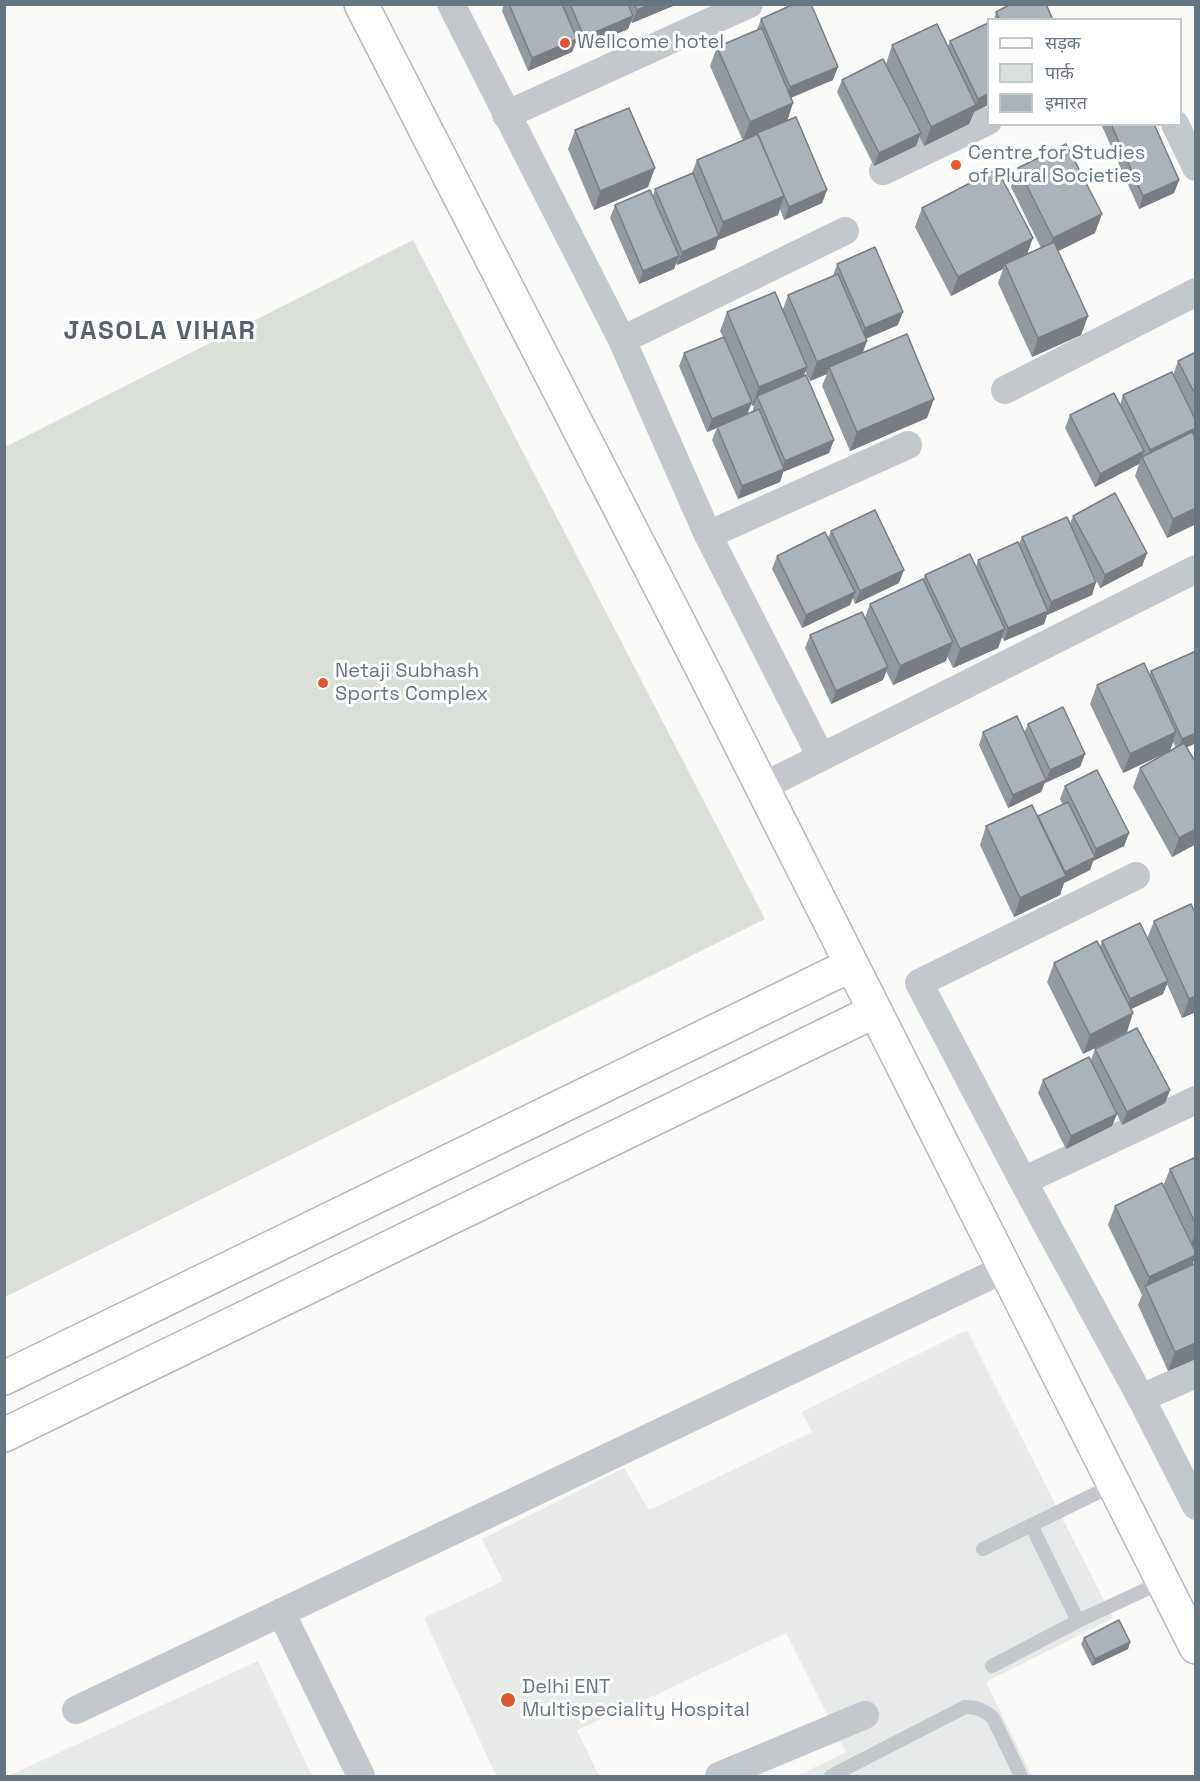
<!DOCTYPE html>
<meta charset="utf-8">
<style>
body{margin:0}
#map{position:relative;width:1200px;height:1781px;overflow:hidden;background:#fafaf8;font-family:"Space Grotesk","Noto Sans Devanagari",sans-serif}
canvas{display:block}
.frame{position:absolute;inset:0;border:6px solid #657683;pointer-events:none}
.legend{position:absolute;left:987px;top:18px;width:195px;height:108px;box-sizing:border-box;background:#fff;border:2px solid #c1c8cd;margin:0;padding:8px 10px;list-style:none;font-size:18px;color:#657683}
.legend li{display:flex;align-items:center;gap:12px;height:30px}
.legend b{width:30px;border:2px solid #c1c8cd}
</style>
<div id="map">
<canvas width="1200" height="1781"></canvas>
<div class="frame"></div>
<ul class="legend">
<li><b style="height:8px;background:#fff"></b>सड़क</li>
<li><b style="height:16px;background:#dadfd7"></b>पार्क</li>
<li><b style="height:16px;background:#aab3b9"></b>इमारत</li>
</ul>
</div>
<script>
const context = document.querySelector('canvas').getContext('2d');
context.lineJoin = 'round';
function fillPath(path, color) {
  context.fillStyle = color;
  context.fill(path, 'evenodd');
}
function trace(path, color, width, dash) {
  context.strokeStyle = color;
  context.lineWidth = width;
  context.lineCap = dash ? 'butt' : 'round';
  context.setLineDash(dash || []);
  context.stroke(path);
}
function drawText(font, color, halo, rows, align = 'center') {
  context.font = font + ' "Space Grotesk",sans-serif';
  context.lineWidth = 6;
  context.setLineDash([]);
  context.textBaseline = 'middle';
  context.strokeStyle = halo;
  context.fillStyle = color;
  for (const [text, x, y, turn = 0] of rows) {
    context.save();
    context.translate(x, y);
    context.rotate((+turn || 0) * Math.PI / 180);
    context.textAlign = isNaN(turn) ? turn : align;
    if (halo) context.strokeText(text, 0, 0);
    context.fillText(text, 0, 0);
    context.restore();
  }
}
fillPath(new Path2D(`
 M967 1330 1113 1618 986 1682 1032 1776H797L846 1752 786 1633 641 1702 577 1730 599 1776H496L424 1618 503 1581 482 1539 624 1468 649 1510 812 1432 802 1412Z
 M258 1661 312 1776H8Z`), '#e8e9e9');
fillPath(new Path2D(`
 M413 240 765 919 5 1297V447Z`), '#dadfd7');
const secondary = new Path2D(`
 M361 4 702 668 1196 1647
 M4 1378 851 965
 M4 1435 875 1011`);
trace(secondary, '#b3babf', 36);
trace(new Path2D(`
 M1031 1525 1078 1621
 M983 1549 1113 1485
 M992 1666 1078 1621 1162 1582
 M831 1776 965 1707C977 1707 984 1710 993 1718L1021 1776`), '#c3c8cc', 14);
trace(new Path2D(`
 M451 4 622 340 708 535 821 757
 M506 115 749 4
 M1175 124 1196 167
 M883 171 988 121
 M622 340 845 231
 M1005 390 1196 292
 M708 535 908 445
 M762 787 1196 569
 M1136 876 919 983 1023 1181 1141 1398 1196 1506
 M1023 1181 1196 1100
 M1141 1398 1196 1374
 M281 1612 361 1776
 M76 1710 1004 1269
 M719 1776 865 1715`), '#c3c8cc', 28);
trace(secondary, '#fff', 33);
fillPath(new Path2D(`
 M504 4H674L673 6 632 23 631 21 628 29 579 50 576 42 572 52 528 71 502 11Z
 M996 12 1053 20H994Z
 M761 19 833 80 791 97 787 121 827 190 822 203 784 220 780 209 778 215 718 240 715 249 677 265 676 263 674 269 639 284 610 218 615 205 653 196 655 189 692 173 697 160 743 141 710 66 717 47 757 30Z
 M950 41 988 105 974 112 969 124 924 146 919 136 916 146 874 166 837 92 842 80 886 64 892 45 948 46Z
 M1101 124H1154L1179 180 1174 193 1139 209Z
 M575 130 648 187 594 210 568 149Z
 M1018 168 1095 233 1058 251 1088 316 1081 335 1032 357 998 283 1003 269 951 296 915 227 922 208 1027 254 1041 248 1011 187Z
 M837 264 898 325 866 339 867 341 862 353 927 418 850 451 822 386 827 374 810 381 805 371 804 377 829 453 783 472 780 482 738 499 712 440 717 428 707 432 679 366 684 353 723 337 720 331 727 312 783 309 788 295 833 276ZM751 404 752 406 754 405 753 409V411L747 414Z
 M1196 352V435L1195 437 1196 524 1167 538 1135 476 1139 464 1095 487 1065 428 1070 415 1120 405 1123 395 1173 375 1178 361Z
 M1073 516 1147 553 1142 566 1100 588 1092 572 1096 582 1092 595 1047 615 1044 624 1004 641 1002 637 998 648 953 668 947 656 946 661 893 685 886 671 883 680 831 704 805 648 810 635 865 618 870 604 923 580 925 575 976 567 978 560 1019 544 1022 537 1070 524Z
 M831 531 899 583 855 604 853 598 850 605 802 628 772 569 777 556 828 538Z
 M1196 649V743L1187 747 1196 844 1172 857 1133 787 1140 768 1176 748 1173 742 1170 751 1123 773 1090 704 1097 685 1149 675 1151 671 1195 651Z
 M1028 724 1085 754 1080 767 1045 783V782L1041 792 1008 808 979 745 983 732 1024 733Z
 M1065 786 1129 833 1124 846 1093 861 1090 870 1064 883 1060 895 1014 917 980 845 986 826 1038 816 1063 805 1060 799Z
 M1196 915V1012L1182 1018 1167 984 1163 994 1131 1009 1127 1032 1083 1054 1047 982 1054 963 1100 947 1102 941 1147 939 1154 921Z
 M1095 1049 1170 1090 1165 1103 1122 1125 1117 1114 1112 1126 1066 1149 1038 1093 1043 1080 1091 1060Z
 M1196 1157V1245L1192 1246 1196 1359 1168 1371 1138 1305 1142 1295 1108 1225 1115 1206 1163 1186 1170 1169Z
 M1084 1638 1130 1642 1128 1649 1092 1666 1081 1644Z`), '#929a9f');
fillPath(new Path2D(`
 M651 4H674L673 6 632 23 637 10Z
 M633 16 628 29 579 50 584 37Z
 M577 39 572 52 528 71 532 58Z
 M838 67 833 80 786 100 790 87Z
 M988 94V105L974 112 969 124 924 146 931 127 976 105 978 99Z
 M793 103 787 122 757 133 756 135 743 141 750 122Z
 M921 133 916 146 874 166 879 153Z
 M655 168 648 187 594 210 600 191Z
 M1179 180 1174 193 1139 209 1143 196Z
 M827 190 822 203 784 220 789 207Z
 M784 196 778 215 718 240 715 249 677 265 682 252 718 236 723 222Z
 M1102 214 1095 233 1046 257 1053 238Z
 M1033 238 1026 257 1005 264 1003 269 951 296 958 277Z
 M679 256 674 269 639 284 643 271Z
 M903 312 898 325 860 341 865 328Z
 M1088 316 1081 335 1032 357 1038 338Z
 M867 341 860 360 829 367 827 374 810 381 817 362Z
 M807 367 800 386 757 396 754 405 752 406 759 387Z
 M934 399 927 418 850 451 857 432Z
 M752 402 747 415 707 432 712 419Z
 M1196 428V435L1194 440 1145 463 1150 450Z
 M834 440 829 453 783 472 780 482 738 499 742 486 781 470 785 461Z
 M1144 451 1139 464 1095 487 1100 474Z
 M1196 508V524L1167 538 1173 519Z
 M1147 553 1142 566 1100 588 1105 575Z
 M904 570 899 583 855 604 860 591Z
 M1096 582 1092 595 1047 615 1044 624 1004 641 1008 628 1048 611 1051 602Z
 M855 592 850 605 802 628 806 615Z
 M1005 629 998 648 953 668 960 649Z
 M953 642 946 661 893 685 900 666Z
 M888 667 883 680 831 704 836 691Z
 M1176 732 1170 751 1123 773 1130 754Z
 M1196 733V743L1177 752 1182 739Z
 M1085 754 1080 767 1045 783 1050 770Z
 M1046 780 1041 792 1008 808 1013 795Z
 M1196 829V844L1172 857 1179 838Z
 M1129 833 1124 846 1093 861 1090 870 1064 883 1060 895 1014 917 1020 898 1065 872 1093 858 1096 849Z
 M1168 981 1163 994 1125 1012 1130 999Z
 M1196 996V1012L1182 1018 1189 999Z
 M1133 1013 1127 1032 1083 1054 1090 1035Z
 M1170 1090 1165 1103 1122 1125 1127 1112Z
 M1117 1114 1112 1126 1066 1149 1071 1136Z
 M1196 1233V1245L1190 1247Z
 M1196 1255 1189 1274 1146 1287 1149 1277Z
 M1196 1343V1359L1168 1371 1175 1352Z
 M1130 1642 1128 1649 1092 1666 1095 1659Z`), '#777d82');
const building = new Path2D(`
 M509 4H562L577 39 532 58Z
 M570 4H628L633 16 584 37Z
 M634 4H651L637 10Z
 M794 4H811L838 67 790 87 761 19Z
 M1011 4H1046L1053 20H1000L996 12Z
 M988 23V94L978 99 950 41Z
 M937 24 976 105 931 127 892 45Z
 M762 28 793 103 750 122 717 47Z
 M883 59 921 133 879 153 842 80Z
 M629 108 655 168 600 191 575 130Z
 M796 117 827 190 789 207 757 133Z
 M1111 124H1154L1179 180 1143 196Z
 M758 134 784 196 723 222 697 160Z
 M1066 144 1102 214 1053 238 1018 168Z
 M997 169 1033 238 958 277 922 208Z
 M693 173 719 236 682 252 655 189Z
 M650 190 679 256 643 271 615 205Z
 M1054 242 1088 316 1038 338 1005 264Z
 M875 247 903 312 865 328 837 264Z
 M838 274 867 341 817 362 788 295Z
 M775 292 807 367 759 387 727 312Z
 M907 334 934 399 857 432 829 367Z
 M724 337 752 402 712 419 684 353Z
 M1196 352V396L1178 361Z
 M1172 372 1196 421V428L1150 450 1123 395Z
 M806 375 834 440 785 461 757 396Z
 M1114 393 1144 451 1100 474 1070 415Z
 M759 409 784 469 742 486 717 427Z
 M1192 432 1196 439V508L1173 519 1142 457Z
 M1115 493 1147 553 1105 575 1073 516Z
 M875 510 904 570 860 591 831 531Z
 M1067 517 1096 582 1051 602 1022 537Z
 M825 532 855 592 806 615 777 556Z
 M1018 542 1048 611 1008 628 978 560Z
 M970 554 1005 629 960 649 925 575Z
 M923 579 953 642 900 666 870 604Z
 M862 612 888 667 836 691 810 635Z
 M1196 651V733L1182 739 1151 671Z
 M1144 663 1176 732 1130 754 1097 685Z
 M1063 707 1085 754 1050 770 1028 724Z
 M1017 716 1046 780 1013 795 983 732Z
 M1184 743 1196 763V829L1179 838 1140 768Z
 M1097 770 1129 833 1096 849 1065 786Z
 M1068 802 1095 857 1065 872 1038 816Z
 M1032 805 1066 876 1020 898 986 826Z
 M1191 904 1196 915V996L1189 999 1154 921Z
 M1140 923 1168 981 1130 999 1102 941Z
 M1097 941 1133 1013 1090 1035 1054 963Z
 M1137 1028 1170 1090 1127 1112 1095 1049Z
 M1089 1057 1117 1114 1071 1136 1043 1080Z
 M1196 1157V1225L1170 1169Z
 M1162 1183 1196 1253V1255L1149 1277 1115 1206Z
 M1194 1264 1196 1268V1343L1175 1352 1145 1286Z
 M1119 1620 1130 1642 1095 1659 1084 1638Z`);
fillPath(building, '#aab3b9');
trace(building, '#777d82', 1.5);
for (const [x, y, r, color] of [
 [565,43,6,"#e4572e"],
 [956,165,6,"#e4572e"],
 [323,683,6,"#e4572e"],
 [508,1700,8,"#e4572e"]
]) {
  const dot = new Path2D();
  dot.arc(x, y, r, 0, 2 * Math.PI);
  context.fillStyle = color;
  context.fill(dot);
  trace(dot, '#fff', 2);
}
drawText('20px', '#657683', '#fff', [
 ["Wellcome hotel",577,43],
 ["Centre for Studies",968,154],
 ["of Plural Societies",968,177],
 ["Netaji Subhash",335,672],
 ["Sports Complex",335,695],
 ["Delhi ENT",522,1688],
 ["Multispeciality Hospital",522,1711]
], 'left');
context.letterSpacing = '1.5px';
drawText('bold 26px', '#57646e', '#fff', [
 ["JASOLA VIHAR",160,332]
]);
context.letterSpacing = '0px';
</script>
